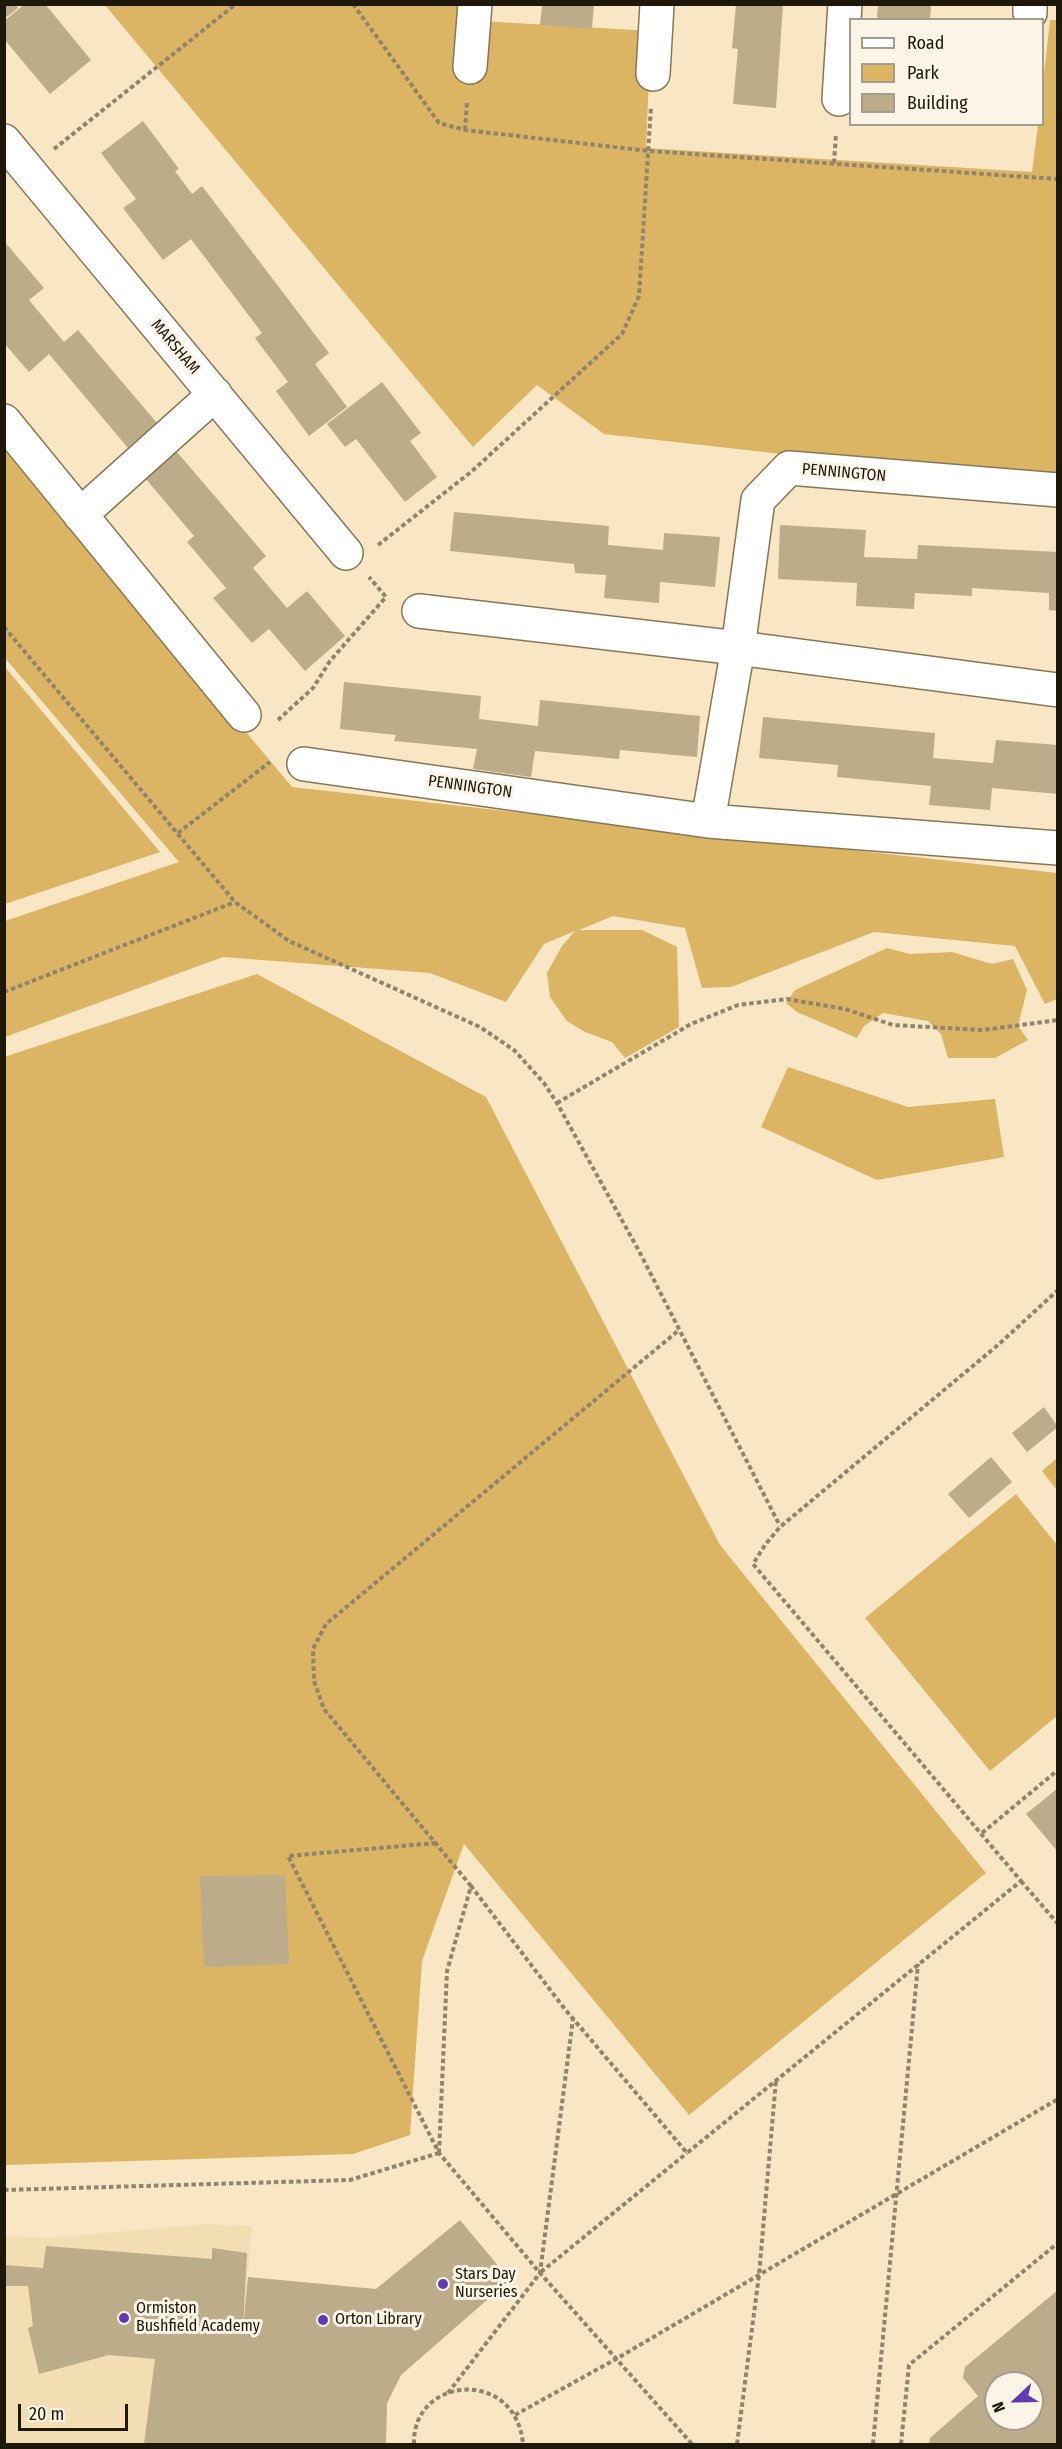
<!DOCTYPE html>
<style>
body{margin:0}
#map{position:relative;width:1062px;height:2449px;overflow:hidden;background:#f8e6c4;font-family:"Fira Sans Condensed",sans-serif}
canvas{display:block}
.frame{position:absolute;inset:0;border:6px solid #1e180b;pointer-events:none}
.legend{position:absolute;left:849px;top:18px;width:195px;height:108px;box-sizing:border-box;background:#fcf5e7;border:2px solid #a39d8f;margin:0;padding:8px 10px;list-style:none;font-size:18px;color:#1e180b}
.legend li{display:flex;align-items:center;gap:12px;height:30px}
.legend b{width:30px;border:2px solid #a39d8f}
.north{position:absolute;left:984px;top:2371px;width:60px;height:60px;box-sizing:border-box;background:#fcf5e7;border:2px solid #a39d8f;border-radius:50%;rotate:248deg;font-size:16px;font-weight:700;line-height:24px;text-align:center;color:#1e180b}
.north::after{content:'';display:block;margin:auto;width:21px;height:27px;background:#6339b1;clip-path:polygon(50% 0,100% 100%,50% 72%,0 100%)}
.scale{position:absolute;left:18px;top:2404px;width:110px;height:27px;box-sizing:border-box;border:3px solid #1e180b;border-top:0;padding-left:8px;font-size:18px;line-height:21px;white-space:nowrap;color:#1e180b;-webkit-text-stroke:4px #fcf5e7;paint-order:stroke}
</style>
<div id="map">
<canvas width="1062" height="2449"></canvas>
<div class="frame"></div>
<ul class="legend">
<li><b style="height:8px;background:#fff"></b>Road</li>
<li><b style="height:16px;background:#dbb464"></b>Park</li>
<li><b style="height:16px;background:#bcac8a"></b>Building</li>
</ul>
<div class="north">N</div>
<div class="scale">20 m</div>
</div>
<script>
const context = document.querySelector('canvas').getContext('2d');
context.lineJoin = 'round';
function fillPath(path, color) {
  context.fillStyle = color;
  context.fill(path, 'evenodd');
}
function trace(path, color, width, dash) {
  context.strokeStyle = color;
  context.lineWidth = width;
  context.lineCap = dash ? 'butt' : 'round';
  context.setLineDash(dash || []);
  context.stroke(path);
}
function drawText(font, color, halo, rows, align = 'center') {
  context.font = font + ' "Fira Sans Condensed",sans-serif';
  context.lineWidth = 6;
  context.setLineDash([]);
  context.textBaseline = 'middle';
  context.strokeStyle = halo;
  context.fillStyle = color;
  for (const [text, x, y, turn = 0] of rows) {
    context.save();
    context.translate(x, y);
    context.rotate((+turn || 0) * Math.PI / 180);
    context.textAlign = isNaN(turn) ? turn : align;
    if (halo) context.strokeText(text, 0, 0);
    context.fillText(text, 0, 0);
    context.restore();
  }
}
fillPath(new Path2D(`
 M206 2224 252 2226 241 2360 401 2375 387 2403 386 2444H5V2236L47 2238Z`), '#f3deb4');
fillPath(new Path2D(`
 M464 4 463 20 651 31 646 148 1032 172 1038 125 1042 124 1043 83 1050 20H1057V485L604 434 537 385 473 447 105 5Z
 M4 443 292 787 1057 873V999L1045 1004 1015 946 874 932 731 987 702 988 685 928 613 916 579 930H642L677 947 679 1027 625 1058 612 1042 585 1032 567 1021 550 997 547 973 562 946 575 931 544 944 506 1002 430 973 223 957 5 1037V921L179 862 5 658Z
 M5 667 160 852 5 904Z
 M887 948 910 954 952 952 992 964 1013 959 1027 990 1018 1026 1028 1040 995 1058H948L941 1034 928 1021 883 1013 864 1026 857 1038 797 1012 786 1003 795 990Z
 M257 974 486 1097 720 1545 986 1873 689 2115 464 1844 422 1961 410 2135 353 2154 5 2165 4 1057Z
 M788 1067 908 1107 995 1099 1004 1157 877 1180 761 1127Z
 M1057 1458V1490L1042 1471Z
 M1016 1494 1057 1545V1716L990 1771 865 1618Z`), '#dbb464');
fillPath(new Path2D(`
 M4 4H15L18 8 4 19Z
 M25 4H45L91 60 50 94 4 39V21Z
 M542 4H594L592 29 540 25Z
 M736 4H783L776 108 733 104 738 49 732 48Z
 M878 4H931L930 20H877Z
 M143 121 179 169 175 171 192 194 202 186 329 353 315 364 347 407 309 436 276 391 288 382 255 338 262 333 191 239 163 260 123 208 136 199 101 153Z
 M4 241 44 288 29 300 64 342 78 330 157 423 128 448 49 354 29 372 4 343Z
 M382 382 421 433 410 441 437 477 405 502 356 439 345 447 327 424Z
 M171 445 266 556 253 568 287 608 307 591 345 636 305 671 269 629 252 643 213 598 226 588 187 542 194 536 140 472Z
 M454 512 609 526 608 545 663 550 664 533 720 537 715 587 660 582 659 603 604 598 606 575 575 573 574 564 450 551Z
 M780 525 866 530 864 557 917 559 918 545 1058 552V611L1049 610V593L972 588V596L915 593 914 609 856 606 857 583 778 579Z
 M344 682 481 696 479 719 538 726 540 700 700 716 697 757 620 750 619 759 535 751 531 777 473 769 477 749 394 741 396 735 340 729Z
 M763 717 935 733 933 758 993 763 996 740 1058 745V794L992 788 990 810 929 805 931 786 837 777 838 765 759 758Z
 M1044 1407 1058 1427 1027 1452 1012 1433Z
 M991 1457 1012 1482 969 1518 948 1494Z
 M1058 1788V1852L1026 1814Z
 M285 1875 289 1964 204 1967 200 1876Z
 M460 2220 510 2280 401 2375 387 2403 386 2444H144L155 2359 109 2355 39 2374 28 2328 33 2326 28 2286H4L5 2265 43 2268 46 2246 212 2259V2248L247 2253 243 2329 248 2277 376 2289Z
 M1058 2290V2442L1055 2444H929L930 2438 978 2396 963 2378 965 2367ZM996 2383H1032V2419H996Z`), '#bcac8a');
const minor = new Path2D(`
 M1030 13V4
 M470 67 475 4
 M653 74 657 4
 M839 99 845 4
 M4 141 346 553
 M4 421 244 715
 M80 515 215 394
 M419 611 738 648 1058 690
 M304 764 708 821 1058 848
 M708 821 738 648 758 500 789 468 1058 490`);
trace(minor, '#867757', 36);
trace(new Path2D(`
 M353 4 439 123 465 130 649 151 1058 179
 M465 130 467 101
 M54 149 236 4
 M834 163 836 134
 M378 545 471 472 622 334 639 296 651 107
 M4 627 235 902 289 941 480 1027 514 1050 544 1083 557 1103 639 1251 780 1526
 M278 720 313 688 330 661 386 597 369 577
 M178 833 270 762
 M4 992 235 902
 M557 1103 691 1024 738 1005 787 999 845 1009 893 1025 983 1030 1058 1020
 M982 1833 1058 1770
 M436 1843 288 1856 439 2153 540 2273 692 2444
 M1021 1881 1058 1924
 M471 1886 324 1709 314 1681 313 1649 326 1624 679 1330
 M439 2153 447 1971 471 1886 564 2008 687 2153 1021 1881 753 1564 765 1545 780 1527 998 1345 1058 1290
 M4 2190 350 2180 439 2153
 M541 2272 687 2153
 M448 2393 540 2273 573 2019
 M515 2415 616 2359 1058 2099
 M414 2444C412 2376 516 2367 523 2444
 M737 2444 759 2275 776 2080
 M873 2444 918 1964
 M901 2444 909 2365 1058 2243`), '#90846c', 4, [4.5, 3]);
trace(minor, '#fff', 33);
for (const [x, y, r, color] of [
 [443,2284,6,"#6339b1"],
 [124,2318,6,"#6339b1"],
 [323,2320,6,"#6339b1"]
]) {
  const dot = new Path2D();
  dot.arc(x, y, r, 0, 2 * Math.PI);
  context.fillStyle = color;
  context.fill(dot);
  trace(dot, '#fcf5e7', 2);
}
drawText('16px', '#1e180b', '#fcf5e7', [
 ["MARSHAM",175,347,50],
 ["PENNINGTON",844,473,5],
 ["PENNINGTON",470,787,8]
]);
drawText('16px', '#1e180b', '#fcf5e7', [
 ["Stars Day",455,2275],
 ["Nurseries",455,2293],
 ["Ormiston",136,2309],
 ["Bushfield Academy",136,2327],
 ["Orton Library",335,2320]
], 'left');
</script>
